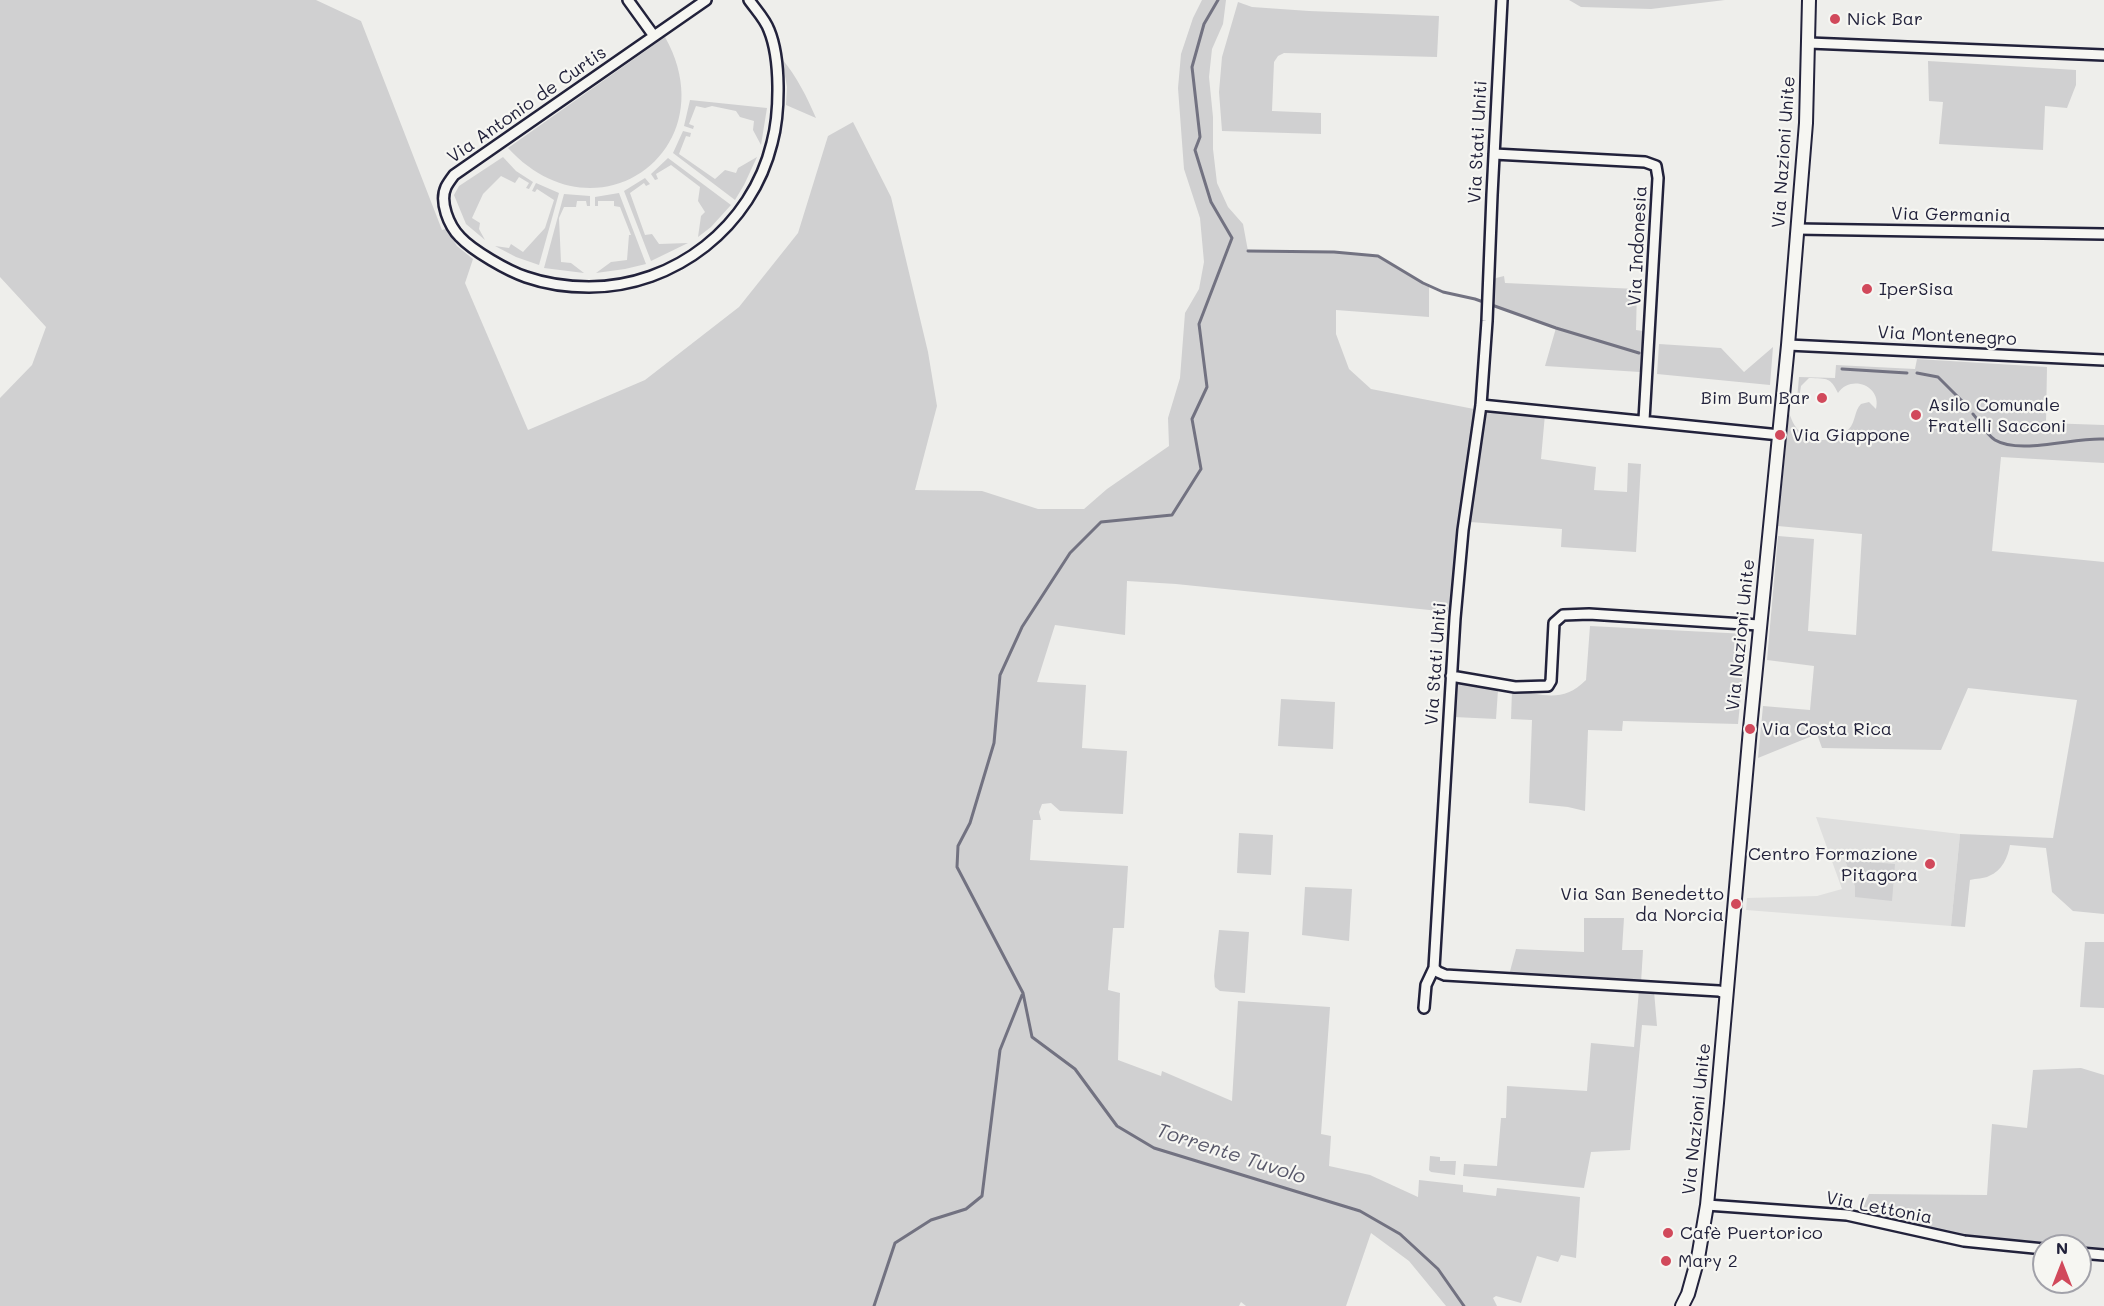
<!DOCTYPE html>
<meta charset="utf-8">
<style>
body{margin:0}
#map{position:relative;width:2104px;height:1306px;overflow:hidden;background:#eeeeeb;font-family:Mali,sans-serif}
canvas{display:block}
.north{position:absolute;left:2032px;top:1234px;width:60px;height:60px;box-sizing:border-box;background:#f6f6f2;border:2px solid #a1a1a9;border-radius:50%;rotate:0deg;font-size:16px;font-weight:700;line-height:24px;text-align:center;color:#22223b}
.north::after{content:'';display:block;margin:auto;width:21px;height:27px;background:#d1495b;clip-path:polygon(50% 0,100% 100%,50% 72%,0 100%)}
</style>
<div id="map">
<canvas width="2104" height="1306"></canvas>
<div class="north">N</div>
</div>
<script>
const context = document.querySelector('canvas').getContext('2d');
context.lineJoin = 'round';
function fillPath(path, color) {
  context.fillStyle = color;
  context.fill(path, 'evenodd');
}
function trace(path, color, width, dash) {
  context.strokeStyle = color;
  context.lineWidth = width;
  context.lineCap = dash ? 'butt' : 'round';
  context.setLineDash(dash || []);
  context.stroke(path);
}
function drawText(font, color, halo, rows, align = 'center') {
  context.font = font + ' Mali,sans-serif';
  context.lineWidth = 4.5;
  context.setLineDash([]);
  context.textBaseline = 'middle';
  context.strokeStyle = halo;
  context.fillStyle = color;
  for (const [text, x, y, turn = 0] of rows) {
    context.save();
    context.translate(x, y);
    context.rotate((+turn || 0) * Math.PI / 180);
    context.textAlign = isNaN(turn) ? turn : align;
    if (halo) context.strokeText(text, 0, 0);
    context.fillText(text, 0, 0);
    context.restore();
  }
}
fillPath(new Path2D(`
 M1816 817 1960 834 1951 926 1746 910 1747 898 1817 896 1842 889Z`), '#dfdfde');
fillPath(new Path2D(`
 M0 0H316L361 21 442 230 446 229 457 246 473 259 465 283 528 430 645 380 739 307 798 233 828 136 853 122 891 197 928 352 937 406 915 490 982 491 1038 509H1084L1107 489 1169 446 1168 418 1180 378 1185 313 1199 289 1204 262 1200 218 1184 169 1178 88 1181 54 1193 18 1202 0H1226L1223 24 1212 49 1209 77 1213 117V149L1217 183 1228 207 1243 224 1248 251 1334 252 1378 256 1429 286V317L1336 310V334L1349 369 1371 389 1474 409 1449 612 1176 584 1127 581 1125 635 1055 625 1037 682 1086 685 1082 748 1127 751 1123 814 1060 811 1051 803 1042 804 1039 812 1041 820H1033L1030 860 1128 866 1124 928H1113L1108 990 1120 993 1118 1060 1161 1076 1162 1071 1232 1101 1238 1001 1330 1007 1321 1134 1331 1136 1329 1166 1370 1175 1418 1197 1419 1180 1463 1185V1192L1496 1196 1497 1188 1580 1197 1576 1258 1561 1255 1558 1262 1537 1256 1521 1303 1496 1296 1493 1298 1497 1306H1446L1409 1261 1371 1233 1346 1306H1246L1241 1302 1239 1306H0V398L32 365 46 327 0 277Z
 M1569 0H1725L1651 9 1581 7Z
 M1238 2 1252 7 1309 11 1439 16 1437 57 1284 53 1278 56 1274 62 1272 111 1321 113V134L1222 131 1219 92 1222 57Z
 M665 37C728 149 597 245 508 148Z
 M782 59C797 77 807 97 816 118L786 105 787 87Z
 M1928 61 2076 70V85L2067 108 2045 106 2043 150 1939 144 1943 102 1929 101Z
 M690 100 767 108 761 145 753 130 754 121 740 117 736 111 712 106 705 108 696 106 689 124 694 126 693 129 684 126Z
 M683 131 691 133 690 137 686 136 679 154 715 179 725 170 736 173 738 168 757 157 744 185 735 200 673 153Z
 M503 157 516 171 533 182 529 189 526 188 529 183 519 177 515 183 501 176 483 194 472 218 480 223 479 229 485 240 466 224 454 195 459 186Z
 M668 158 731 205 711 227 698 237 701 216 705 212 698 201 700 187 671 165 656 174 658 179 655 180 651 174Z
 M645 178 650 184 646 186 644 183 630 193 645 235 652 234 659 244 688 243 651 261 624 191Z
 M536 183 559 193 539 265 516 257 495 246 509 248 511 244 523 252 545 228 554 200 537 189 535 192 532 191Z
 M619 193 646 264 625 269 596 273 611 262 627 260 629 235H631L620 207 614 206V201H598V206H595V197Z
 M564 194 590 196V206H587L586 201H577L576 207H564L559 218 561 262 571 263 584 273 544 268Z
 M1504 276 1505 283 1637 289 1636 330 1643 331 1640 372 1545 366 1556 328 1493 305V281L1496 278Z
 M1659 344 1721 348 1744 372 1773 347 1770 385 1657 374Z
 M1917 359 2047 367 2046 423 2104 425V463L2001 457 1992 551 2104 562V914L2073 911 2052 892 2046 848 2010 845C2008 857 2002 871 1989 876 1984 879 1976 878 1970 880L1965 927 1951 926 1960 834 2053 838 2077 700 1968 688 1941 750 1822 748 1817 734 1758 758 1763 706 1810 710 1814 666 1767 660 1778 536 1814 539 1808 631 1856 635 1862 534 1778 526 1789 413C1791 417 1792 422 1795 426 1807 444 1834 444 1849 429 1856 421 1854 411 1861 404L1869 402 1876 409C1882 386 1851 374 1838 393 1830 377 1828 379 1809 378L1801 386 1799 399H1797L1799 377 1835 378 1836 365 1915 369Z
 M1485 407 1545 414 1541 459 1596 467 1594 490 1627 492 1628 463 1641 464 1636 552 1561 547 1562 529 1470 522 1468 517Z
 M1590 626 1747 634 1738 724 1623 721 1622 731 1588 730 1585 811 1568 807 1529 803 1532 720 1511 719 1512 690C1543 694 1562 704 1586 680Z
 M1456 682 1498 690 1496 719 1454 717Z
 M1281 699 1335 702 1333 749 1278 746Z
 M1239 833 1273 835 1271 875 1237 873Z
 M1845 860 1895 864 1892 901 1855 897V886Z
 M1305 887 1352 889 1349 941 1302 935Z
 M1584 918H1624L1622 950H1643L1641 983 1509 975 1516 949 1584 952Z
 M1219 930 1249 932 1245 993 1220 991 1215 987 1214 976Z
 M2085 942H2104V1008L2080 1007Z
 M1639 990 1654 991 1657 1026 1642 1025 1630 1150 1591 1152 1584 1188 1463 1176 1464 1164 1497 1166 1501 1118H1506L1507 1086 1587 1091 1591 1043 1634 1047Z
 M2081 1068 2104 1075V1251L2080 1248V1246L1964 1237 1937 1232 1896 1219 1861 1212 1869 1194 1987 1195 1992 1124 2027 1128 2033 1070Z
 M1430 1156 1440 1157V1161H1456L1455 1175 1431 1172 1429 1170Z`), '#d0d0d1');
trace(new Path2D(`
 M1218 0 1204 24 1192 67 1200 137 1195 150 1211 202 1232 238 1199 324 1207 387 1192 419 1201 469 1172 515 1101 522 1070 553 1022 627 1000 675 994 743 970 823 958 846 957 867 1023 993 1032 1037 1075 1069 1117 1126 1154 1148 1360 1211 1400 1234 1438 1269 1464 1306
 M1248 251 1334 252 1378 256 1423 283 1443 292 1475 299 1556 328 1639 353
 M1842 369 1907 373
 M1917 373 1938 377 1967 406
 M1973 414C1980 422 1986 434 1995 440 2020 455 2075 437 2104 439
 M874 1306 895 1243 931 1220 966 1209 982 1196 1000 1050 1022 995`), '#727281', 3);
const street = new Path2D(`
 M628 0 654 36
 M706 0 454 175C451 179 448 183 446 187 439 202 449 226 460 237 473 251 508 271 526 277 546 284 568 287 589 287 675 287 752 226 772 143 780 113 781 59 769 30 765 19 756 10 749 0
 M1809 43 2104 55
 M1494 154 1645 162 1656 166 1658 178 1644 420
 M1797 229 2104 234
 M1788 345 2104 360
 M1481 405 1780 435
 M1451 676 1515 687 1548 686 1551 681 1554 623 1563 615 1589 614 1759 625
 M1434 968 1438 972 1445 975 1719 991 1727 994
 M1424 1008 1426 985 1434 968 1455 618 1463 530 1481 405 1487 321 1492 195 1502 0
 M1707 1205 1847 1215 1964 1241 2044 1249
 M2080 1253 2104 1255`);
const secondary = new Path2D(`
 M1682 1306 1688 1294 1698 1258 1707 1205 1717 1103 1750 729 1788 345 1806 123 1809 0`);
trace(street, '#22223b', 14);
trace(secondary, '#22223b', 16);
trace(street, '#f6f6f2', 9);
trace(secondary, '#f6f6f2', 12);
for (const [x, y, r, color] of [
 [1835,19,6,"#d1495b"],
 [1867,289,6,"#d1495b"],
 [1822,398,6,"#d1495b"],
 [1916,415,6,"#d1495b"],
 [1780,435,6,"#d1495b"],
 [1750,729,6,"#d1495b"],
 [1930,864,6,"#d1495b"],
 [1736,904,6,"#d1495b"],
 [1668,1233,6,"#d1495b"],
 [1666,1261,6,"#d1495b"]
]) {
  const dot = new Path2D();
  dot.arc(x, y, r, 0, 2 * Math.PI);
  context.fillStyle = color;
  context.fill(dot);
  trace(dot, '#f6f6f2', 2);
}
drawText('18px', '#22223b', '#f6f6f2', [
 ["Nick Bar",1847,19],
 ["IperSisa",1879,289],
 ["Bim Bum Bar",1810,398,"right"],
 ["Asilo Comunale",1928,405],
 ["Fratelli Sacconi",1928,426],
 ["Via Giappone",1792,435],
 ["Via Costa Rica",1762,729],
 ["Centro Formazione",1918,854,"right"],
 ["Pitagora",1918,875,"right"],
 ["Via San Benedetto",1724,894,"right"],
 ["da Norcia",1724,915,"right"],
 ["Cafè Puertorico",1680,1233],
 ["Mary 2",1678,1261]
], 'left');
drawText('18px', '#22223b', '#f6f6f2', [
 ["Via Antonio de Curtis",527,105,-35],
 ["Via Stati Uniti",1478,142,-87],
 ["Via Nazioni Unite",1784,152,-86],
 ["Via Germania",1951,215,1],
 ["Via Indonesia",1638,246,-87],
 ["Via Montenegro",1947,336,3],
 ["Via Nazioni Unite",1741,635,-84],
 ["Via Stati Uniti",1436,664,-86],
 ["Via Nazioni Unite",1697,1119,-84],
 ["Via Lettonia",1879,1208,11]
]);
drawText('italic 20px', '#575769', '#f6f6f2', [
 ["Torrente Tuvolo",1231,1154,18]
]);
</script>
